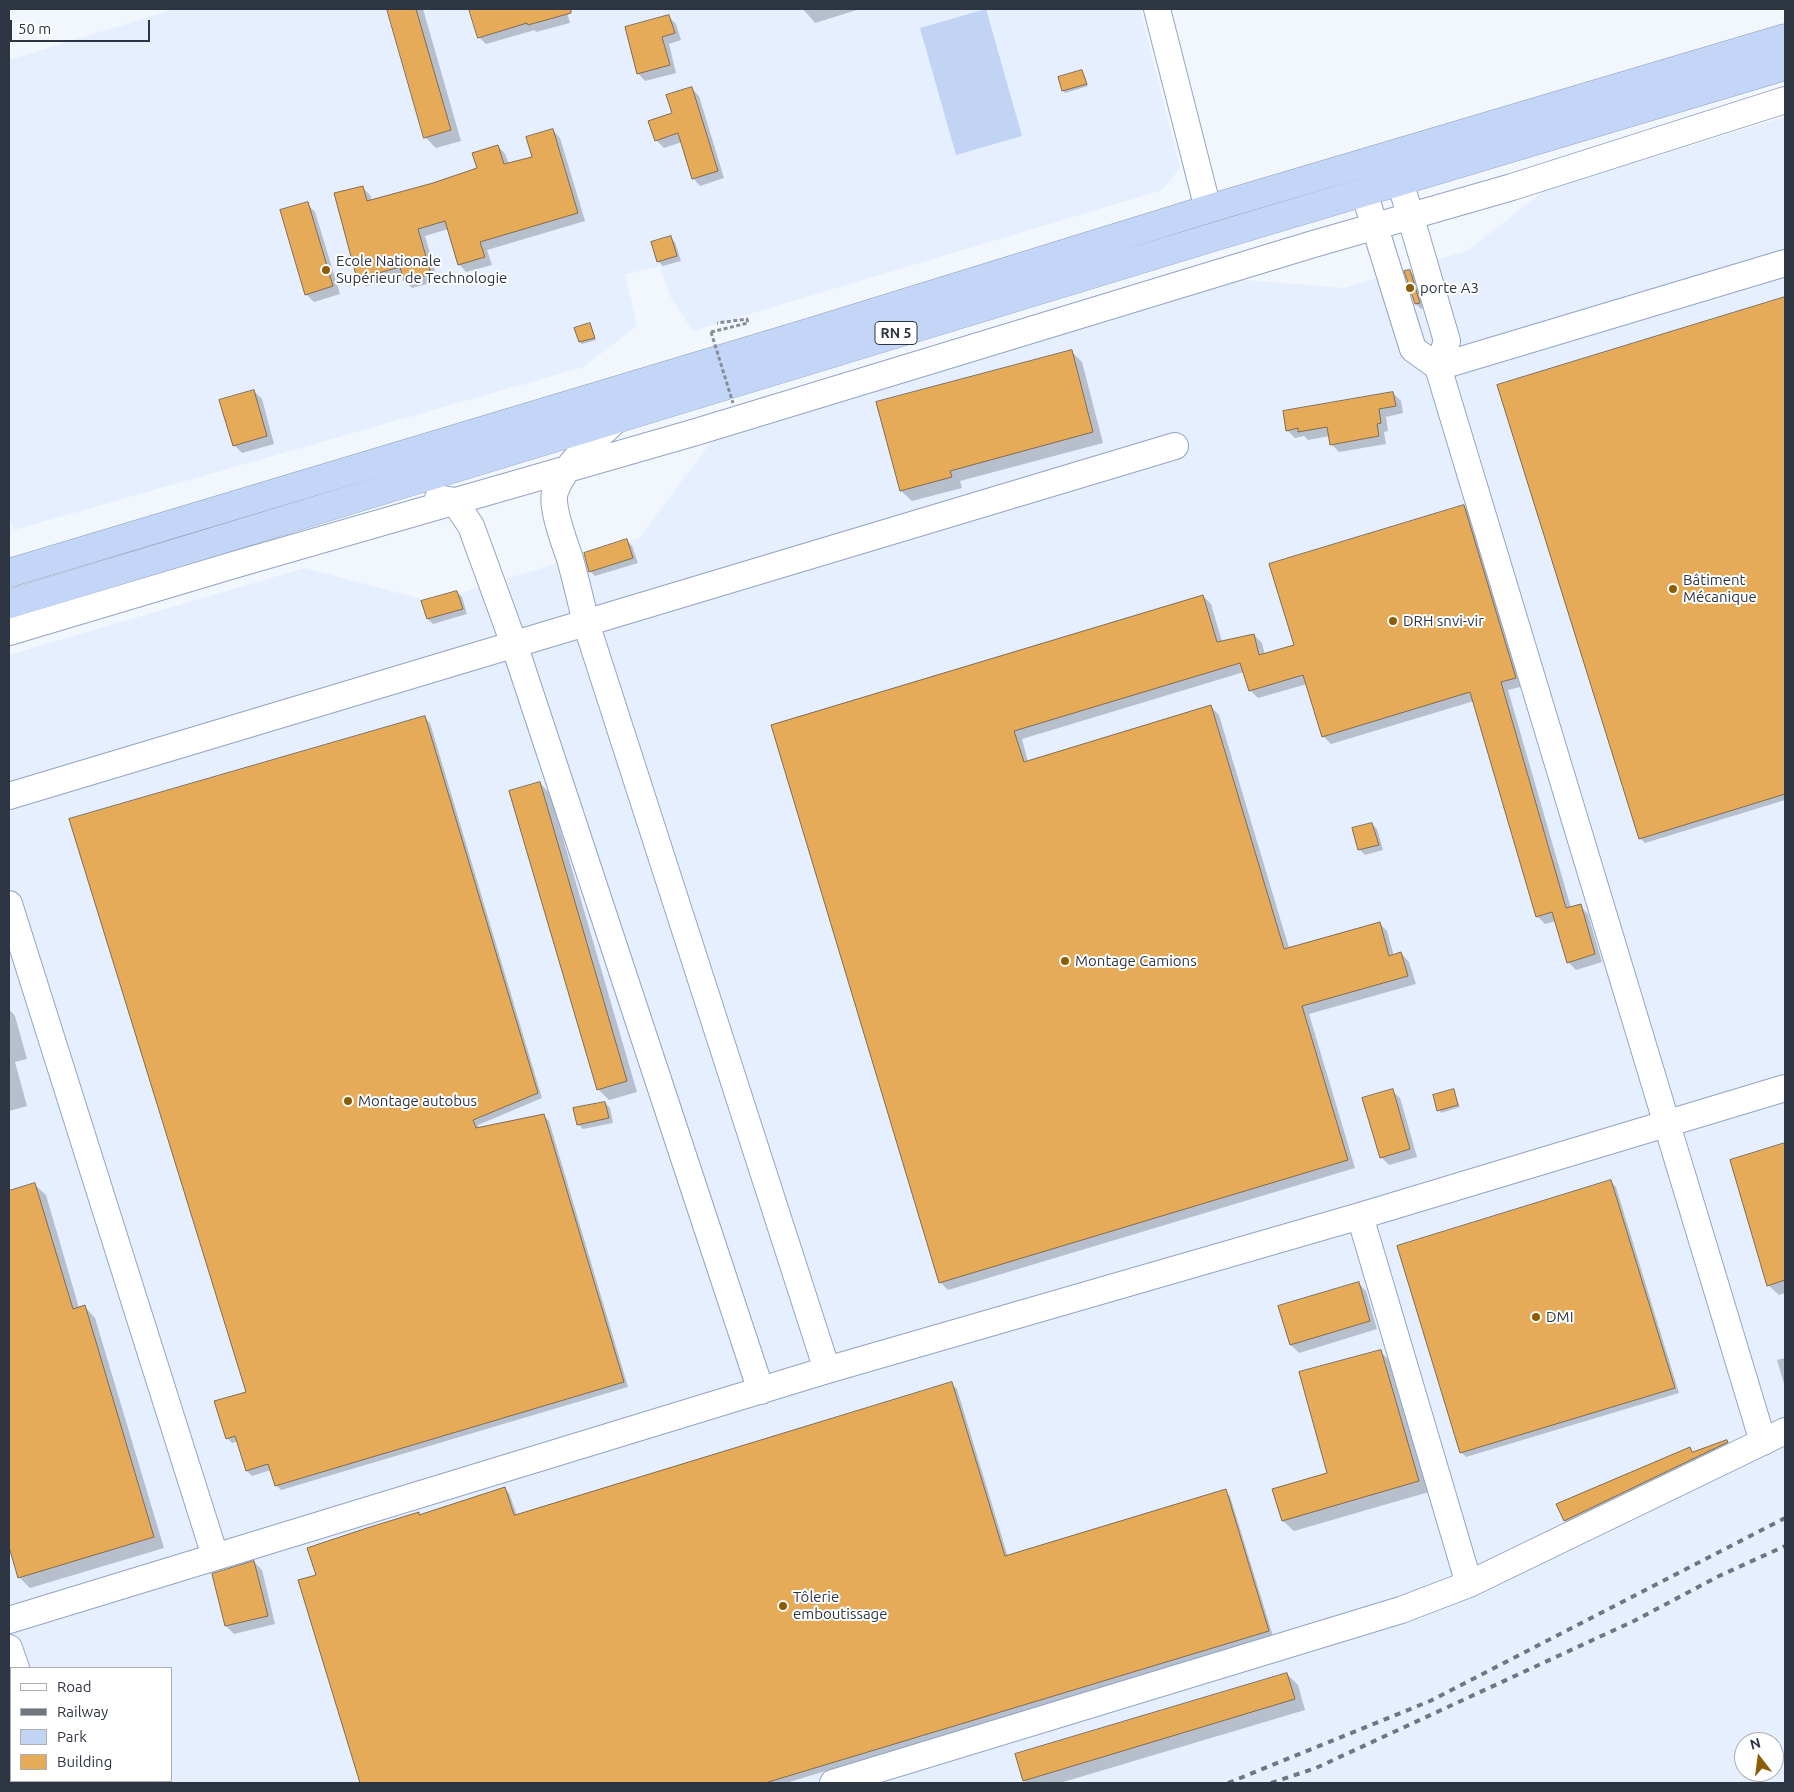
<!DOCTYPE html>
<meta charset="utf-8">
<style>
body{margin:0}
#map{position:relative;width:1794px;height:1792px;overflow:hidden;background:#f2f6fd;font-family:Ubuntu,sans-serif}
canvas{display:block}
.frame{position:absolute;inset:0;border:10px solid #2e3542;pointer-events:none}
.legend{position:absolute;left:10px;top:1667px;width:162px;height:115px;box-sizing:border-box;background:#fff;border:1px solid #abaeb3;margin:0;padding:6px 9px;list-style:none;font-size:15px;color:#2e3542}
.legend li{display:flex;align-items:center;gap:10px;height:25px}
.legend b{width:25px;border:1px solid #abaeb3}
.north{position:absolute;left:1734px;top:1732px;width:50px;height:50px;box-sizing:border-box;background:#fff;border:1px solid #abaeb3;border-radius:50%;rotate:345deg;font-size:14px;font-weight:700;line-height:20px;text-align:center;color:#2e3542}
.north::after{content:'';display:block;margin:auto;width:18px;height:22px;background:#8d5d06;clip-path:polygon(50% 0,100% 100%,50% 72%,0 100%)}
.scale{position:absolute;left:10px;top:20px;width:140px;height:22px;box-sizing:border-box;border:2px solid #2e3542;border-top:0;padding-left:6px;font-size:15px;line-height:18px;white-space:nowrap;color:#2e3542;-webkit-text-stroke:4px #fff;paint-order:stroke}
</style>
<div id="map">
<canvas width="1794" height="1792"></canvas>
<div class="frame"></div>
<ul class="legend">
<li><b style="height:6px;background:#fff"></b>Road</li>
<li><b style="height:6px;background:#707681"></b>Railway</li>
<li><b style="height:14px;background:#c1d4f4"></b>Park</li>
<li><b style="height:14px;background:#e6ab59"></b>Building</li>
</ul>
<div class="north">N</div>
<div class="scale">50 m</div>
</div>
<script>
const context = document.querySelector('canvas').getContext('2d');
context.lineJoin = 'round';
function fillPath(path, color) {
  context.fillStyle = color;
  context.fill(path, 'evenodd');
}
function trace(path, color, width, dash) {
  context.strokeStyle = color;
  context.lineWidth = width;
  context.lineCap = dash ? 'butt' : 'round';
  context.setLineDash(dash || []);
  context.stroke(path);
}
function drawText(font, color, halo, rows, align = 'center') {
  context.font = font + ' Ubuntu,sans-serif';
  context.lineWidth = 4;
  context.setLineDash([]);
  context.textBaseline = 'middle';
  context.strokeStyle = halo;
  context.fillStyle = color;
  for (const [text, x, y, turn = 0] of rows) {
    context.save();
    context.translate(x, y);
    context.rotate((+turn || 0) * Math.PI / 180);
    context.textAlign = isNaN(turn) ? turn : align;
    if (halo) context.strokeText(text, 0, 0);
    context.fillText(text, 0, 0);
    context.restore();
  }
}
fillPath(new Path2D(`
 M175 9H1140L1180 168 1162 190 693 331 671 298 660 266 625 274 637 326 583 367 14 530 9 518V60Z
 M1785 117V1783H9V655L305 568 432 602 639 538 711 442 1232 279 1344 288 1389 274 1467 251 1545 190ZM11 1668H171V1781H11ZM1744 1742H1774V1772H1744Z`), '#e5efff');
fillPath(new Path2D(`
 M986 9 1022 136 956 155 920 28Z`), '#c1d4f4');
fillPath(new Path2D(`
 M388 9H423L461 141 436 148 425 137Z
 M471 9H566L570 23 536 32 535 30 486 44 479 37Z
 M803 9H860L815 23Z
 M669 17 676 24 681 40 669 44 676 73 645 81 638 73Z
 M1082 71 1088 86 1065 93 1063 91Z
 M691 88 699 96 724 178 700 186 693 178 682 142 664 148 656 140Z
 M553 130 560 138 585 221 487 250 492 265 466 272 459 264 448 229 425 236 438 281 412 288 405 281 403 276 366 286 358 278 362 187 370 195 372 201 434 184 478 169 498 146 505 154 509 164 533 158Z
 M307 204 315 212 340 294 314 302 306 294Z
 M670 237 675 242 681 261 663 266 658 261Z
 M1410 271 1415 276 1424 308 1421 309 1416 304Z
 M1785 298V800L1645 843 1640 838 1498 385Z
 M590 324 596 340 582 344 580 342Z
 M1071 351 1082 362 1103 443 960 481 962 488 912 501 901 491Z
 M254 391 262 399 274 444 242 453 234 445Z
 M1393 393 1401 401 1403 413 1386 417 1388 431 1384 432 1386 444 1339 452 1331 444 1330 436 1308 440 1304 436 1295 438 1287 430Z
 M1464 506 1472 514 1524 686 1508 690 1571 908 1580 906 1588 914 1602 962 1576 970 1568 962 1556 921 1545 924 1537 916 1474 701 1331 744 1323 736 1307 684 1258 698 1250 690 1244 672 1022 739 1028 762 1211 707 1219 715 1289 948 1379 923 1387 931 1394 956 1401 953 1409 962 1416 984 1309 1014 1355 1168 948 1290 940 1282 773 725 1203 596 1211 604 1222 642 1254 635 1262 643 1265 655 1296 646Z
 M627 541 632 546 638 563 595 576 590 571Z
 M457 592 462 597 467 614 433 624 428 619Z
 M425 718 430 723 542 1098 478 1125 479 1129 544 1116 549 1121 628 1387 281 1490 276 1485 271 1470 252 1476 247 1471 238 1441 232 1443 227 1438 248 1392Z
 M540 783 550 794 637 1092 609 1100 598 1089Z
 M1372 824 1377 829 1383 850 1365 855 1360 850 1354 829Z
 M9 1009 15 1016 27 1059 15 1062 27 1106 9 1111Z
 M1453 1090 1460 1107 1441 1113 1434 1096Z
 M1392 1091 1400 1098 1417 1157 1389 1165 1381 1157Z
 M605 1103 610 1108 613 1123 583 1129 578 1124Z
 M1785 1144V1293L1779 1295 1768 1285 1732 1161Z
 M1611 1182 1616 1187 1679 1393 1466 1457 1461 1452Z
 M35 1185 46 1195 79 1308 85 1307 95 1318 164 1548 30 1588 19 1577 9 1543V1192Z
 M1358 1283 1366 1291 1377 1329 1299 1353 1291 1345 1280 1307Z
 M1380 1351 1391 1362 1429 1492 1294 1531 1283 1521 1328 1474Z
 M1785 1358V1387L1777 1360Z
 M952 1384 957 1389 1008 1557 1225 1491 1230 1496 1273 1636 786 1783H361L300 1581 318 1575 418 1514 420 1516 504 1488 509 1493 517 1515Z
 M1727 1441 1735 1449 1572 1528 1565 1521 1558 1505 1690 1449 1694 1453Z
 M254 1562 262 1570 275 1624 234 1634 226 1626Z
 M1287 1674 1298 1685 1305 1710 1060 1783H1027L1024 1780Z`), '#0003');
const building = new Path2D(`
 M387 9H416L451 130 424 138Z
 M469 9H571V13L528 25 527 23 478 38Z
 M669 15 675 33 662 37 670 65 637 74 625 27Z
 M1082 70 1087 84 1062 91 1058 77Z
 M692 87 718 171 692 179 678 133 655 141 648 121 672 113 666 95Z
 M553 129 578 213 480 242 485 257 458 265 445 221 418 229 431 274 404 281 400 267 357 279 334 193 363 186 367 201 433 183 477 168 472 153 498 145 504 164 532 157 526 137Z
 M308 202 333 286 305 295 280 210Z
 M671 236 677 256 657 262 651 242Z
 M1410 270 1420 303 1415 304 1404 271Z
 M1785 297V794L1639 839 1497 385Z
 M590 323 595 338 579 342 574 328Z
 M1072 350 1093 432 950 471 952 477 900 491 876 402Z
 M254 390 267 436 233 446 219 400Z
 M1393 392 1396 406 1379 409 1381 423 1377 424 1379 436 1330 445 1327 427 1298 432V428L1286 431 1283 411Z
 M1464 505 1516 678 1501 682 1566 908 1581 904 1595 954 1567 963 1552 912 1536 917 1470 692 1322 737 1303 675 1249 691 1240 663 1014 731 1024 762 1211 705 1284 949 1380 922 1389 956 1401 952 1408 976 1302 1006 1348 1160 939 1283 771 725 1203 595 1217 642 1254 634 1259 655 1294 645 1269 564Z
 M627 539 633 558 589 572 584 553Z
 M457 591 463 609 427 619 421 601Z
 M425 716 538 1093 473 1120 476 1128 544 1114 624 1382 275 1486 268 1464 246 1471 235 1436 226 1439 214 1401 246 1392 69 819Z
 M540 782 627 1081 597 1090 509 791Z
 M1372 823 1379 845 1358 850 1352 828Z
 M1393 1089 1410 1149 1380 1158 1362 1098Z
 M1454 1089 1458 1105 1437 1111 1433 1095Z
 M605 1102 609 1118 577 1125 573 1108Z
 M1785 1143V1280L1767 1286 1730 1160Z
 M1611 1180 1675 1388 1460 1453 1397 1246Z
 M35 1183 73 1309 85 1305 154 1537 18 1578 9 1547V1191Z
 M1359 1282 1370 1321 1290 1345 1278 1306Z
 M1381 1350 1419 1481 1282 1521 1272 1489 1327 1473 1299 1372Z
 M952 1382 1005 1556 1226 1489 1269 1631 765 1783H360L298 1580 316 1575 307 1548 367 1528 419 1512V1515L505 1487 514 1515Z
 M1727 1440 1728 1442 1564 1521 1556 1504 1690 1447 1692 1452Z
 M254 1561 268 1616 225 1626 212 1574Z
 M1287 1673 1295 1699 1023 1781 1015 1754Z`);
fillPath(building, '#e6ab59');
trace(building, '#826c50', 1);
const minor = new Path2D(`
 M1157 9 1208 209
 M1400 181 1447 341 1438 367 1763 1442
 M1364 192 1413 349 1438 367
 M1438 367 1785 263
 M619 417C597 438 568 460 556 489 549 503 565 544 570 559 576 580 581 602 586 623L827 1370
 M438 498 454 501 471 526 514 644 761 1391
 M9 632 237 564 696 432 1310 245 1512 187 1785 100
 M9 796 1175 446
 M9 904 215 1556
 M1360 1216 1469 1584
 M9 1620 827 1370 1360 1216 1785 1088
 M9 1648 16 1668
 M56 1781 57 1783
 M833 1783 1401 1610 1469 1584 1785 1431`);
const highway = new Path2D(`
 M9 573 811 332 1208 209 1785 38
 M9 604 1214 237 1785 66`);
trace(minor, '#92a4c4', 28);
trace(highway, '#8f9eb8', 29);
trace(new Path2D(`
 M711 332 748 323 747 319 717 323`), '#878d97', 3, [4, 2.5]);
trace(minor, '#fff', 26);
trace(highway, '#c3d6f7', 28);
trace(new Path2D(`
 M1228 1783 1430 1701 1785 1518
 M1271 1783 1316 1768 1558 1656 1634 1621 1719 1576 1785 1546`), '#707681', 4, [6, 6]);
trace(new Path2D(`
 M711 332 733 403`), '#878d97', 3, [4, 2.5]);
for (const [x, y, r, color] of [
 [326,270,5,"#8d5d06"],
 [1410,288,5,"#8d5d06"],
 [1673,589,5,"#8d5d06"],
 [1393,621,5,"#8d5d06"],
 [1065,961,5,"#8d5d06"],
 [348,1101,5,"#8d5d06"],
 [1536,1317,5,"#8d5d06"],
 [783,1606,5,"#8d5d06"]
]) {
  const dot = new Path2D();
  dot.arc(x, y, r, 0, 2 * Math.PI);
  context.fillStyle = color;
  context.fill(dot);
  trace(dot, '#fff', 2);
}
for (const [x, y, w] of [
 [896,333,42]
]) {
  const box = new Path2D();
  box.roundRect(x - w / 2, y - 11.5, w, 23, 4);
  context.fillStyle = '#fff';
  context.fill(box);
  trace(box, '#2e3542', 1);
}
drawText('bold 14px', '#2e3542', null, [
 ["RN 5",896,333]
]);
drawText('15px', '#2e3542', '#fff', [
 ["Ecole Nationale",336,261],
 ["Supérieur de Technologie",336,278],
 ["porte A3",1420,288],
 ["Bâtiment",1683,580],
 ["Mécanique",1683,597],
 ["DRH snvi-vir",1403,621],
 ["Montage Camions",1075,961],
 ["Montage autobus",358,1101],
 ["DMI",1546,1317],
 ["Tôlerie",793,1597],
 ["emboutissage",793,1614]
], 'left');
</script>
